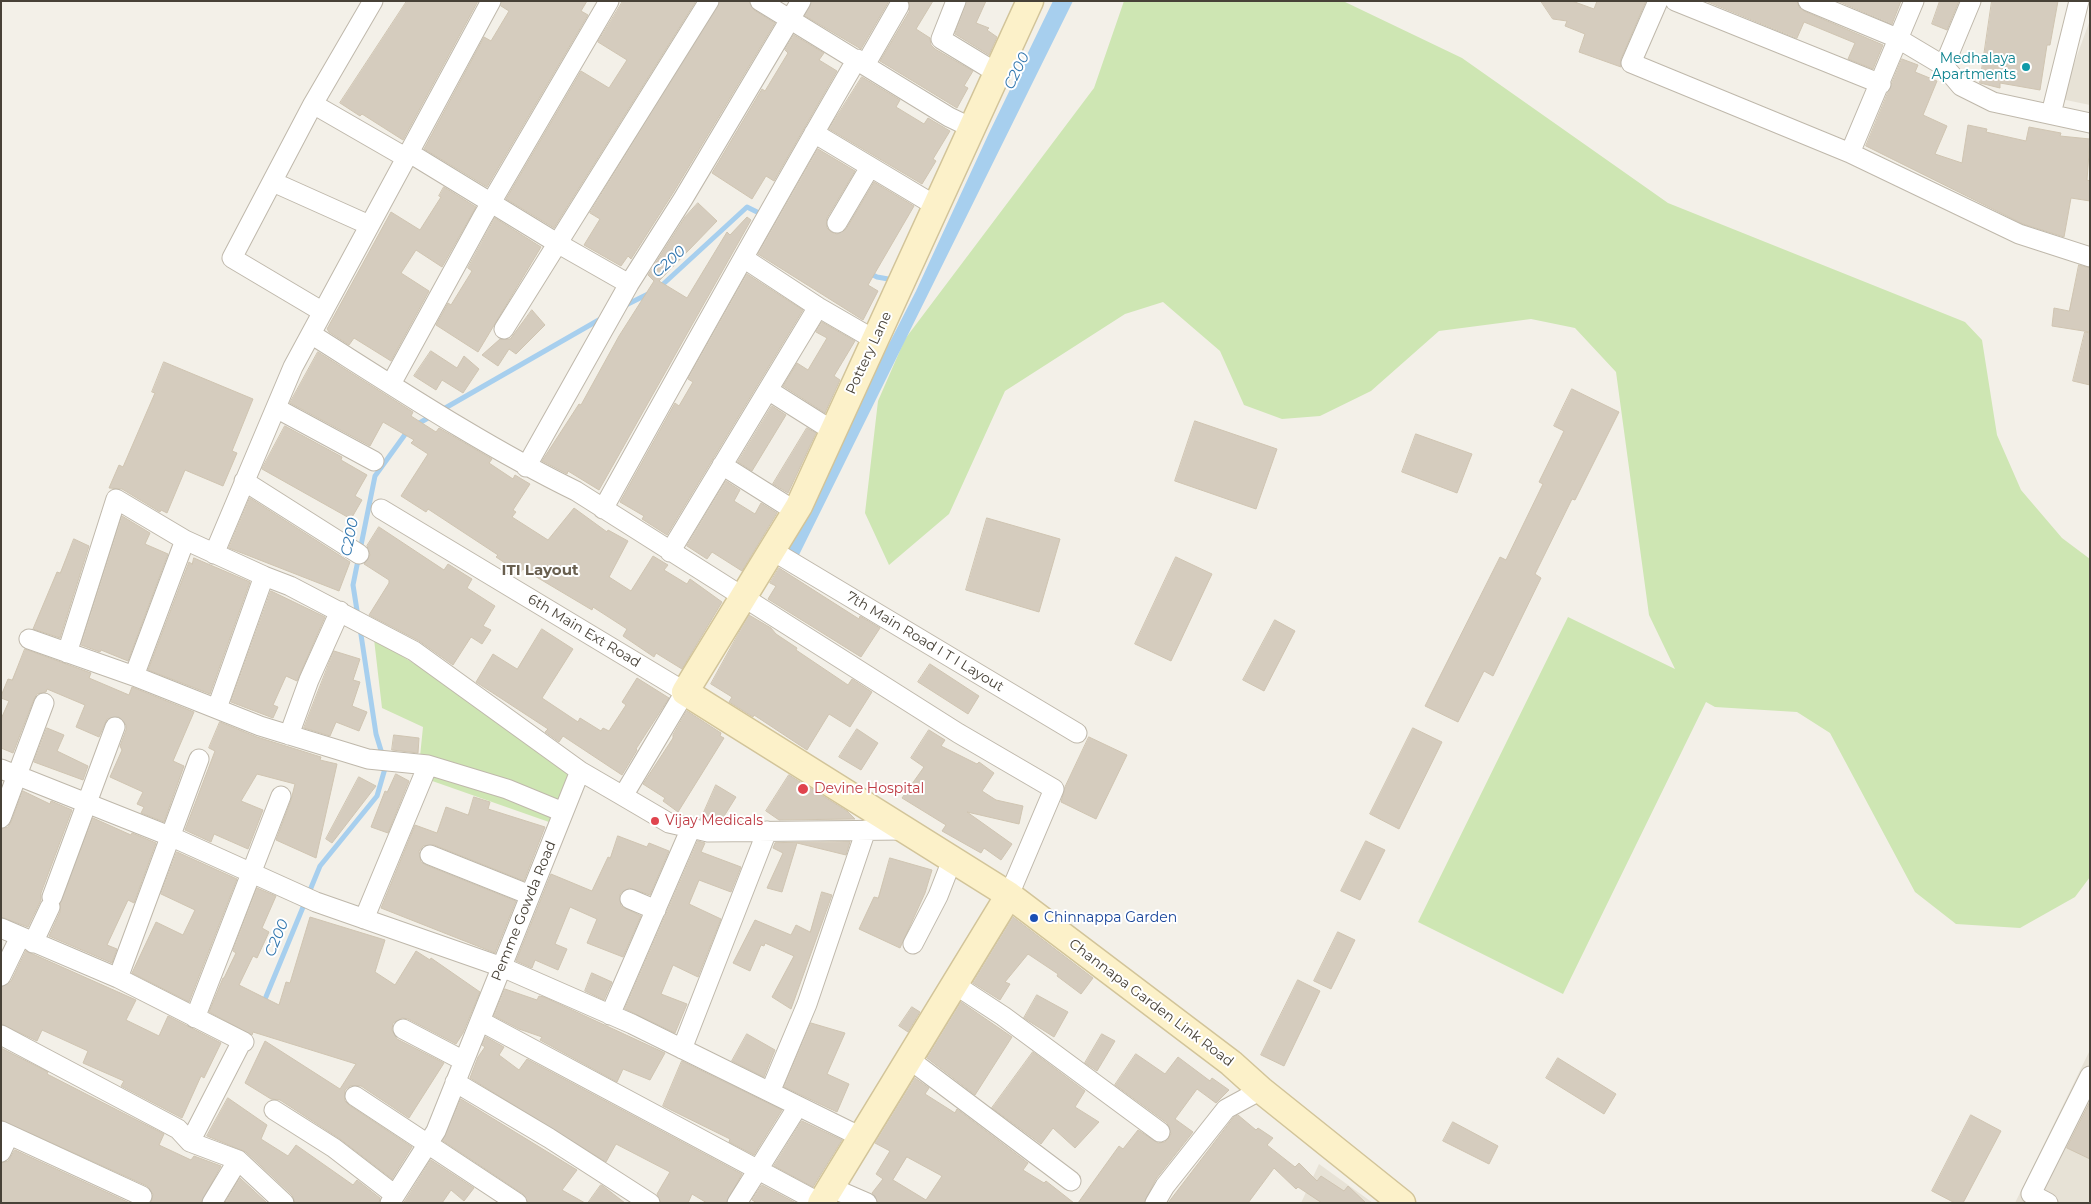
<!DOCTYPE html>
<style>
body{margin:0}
#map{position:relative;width:2091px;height:1204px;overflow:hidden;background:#f3f0e8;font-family:Montserrat,sans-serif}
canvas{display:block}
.frame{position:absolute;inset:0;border:2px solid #474137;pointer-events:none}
</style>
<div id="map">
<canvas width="2091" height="1204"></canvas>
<div class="frame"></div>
</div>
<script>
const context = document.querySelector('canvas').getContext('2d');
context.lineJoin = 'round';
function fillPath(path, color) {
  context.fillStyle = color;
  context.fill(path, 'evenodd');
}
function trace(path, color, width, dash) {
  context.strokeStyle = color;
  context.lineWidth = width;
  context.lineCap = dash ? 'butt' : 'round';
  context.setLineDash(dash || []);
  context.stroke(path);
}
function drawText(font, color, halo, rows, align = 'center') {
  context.font = font + ' Montserrat,sans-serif';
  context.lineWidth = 4;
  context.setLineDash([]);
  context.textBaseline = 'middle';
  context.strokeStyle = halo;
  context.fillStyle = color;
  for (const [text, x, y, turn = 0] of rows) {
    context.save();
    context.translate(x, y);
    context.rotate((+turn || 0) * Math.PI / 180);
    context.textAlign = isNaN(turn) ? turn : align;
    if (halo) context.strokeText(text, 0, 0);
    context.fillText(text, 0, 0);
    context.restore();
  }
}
fillPath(new Path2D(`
 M2090 20V105L2061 99Z
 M2090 1050V1203H2015Z
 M1319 1164 1373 1203H1301Z`), '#e7e2d6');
fillPath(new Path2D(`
 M1124 1H1343L1462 58 1668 203 1965 322 1982 340 1997 435 2021 490 2062 538 2090 559V877L2075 897 2020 928 1956 924 1915 892 1830 733 1797 712 1715 707 1706 702 1563 994 1418 922 1568 617 1675 669 1649 615 1616 372 1575 328 1531 319 1439 331 1371 391 1320 416 1282 419 1244 405 1220 351 1163 302 1125 314 1005 391 949 514 889 565 865 513 878 401 905 339 1094 88Z
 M374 639 577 763 549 822 418 776 423 727 382 708Z`), '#cee6b3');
fillPath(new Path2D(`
 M1053 1H1073L798 557 784 549 916 291 989 133Z`), '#a7cfee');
trace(new Path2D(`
 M869 273 877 277 894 280
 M660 287 747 207 763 215
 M622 307 650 293
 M440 411 604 317
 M416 425 433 415
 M358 617 353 585 375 476 409 429
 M360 628 376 734 383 757
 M263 1004 320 866 377 796 386 765`), '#a7cfee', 5);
const building = new Path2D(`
 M407 1H478L403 140 362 114 360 116 340 103Z
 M502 1H587L581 11 588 15 487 187 424 149 484 37 491 41 509 11 501 6Z
 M623 1H696L554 228 506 199 581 71 609 88 627 60 598 42Z
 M720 1H749L754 10 775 23 673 193 631 259 628 256 621 266 584 245 600 219 590 213Z
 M812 1H889L861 49 805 16Z
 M909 1H933L916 29 930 38 931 45 935 49 973 71 964 86 968 88 957 108 880 61 909 12Z
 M967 1H986L976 23 989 28 987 30 997 37 989 55 955 34Z
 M1541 1H1572L1594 9 1597 1H1646L1621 59V67L1579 52 1585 34 1565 26 1567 21 1553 19Z
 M1706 1H1797L1799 7 1804 11 1883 45 1873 69 1848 59 1855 43 1804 22 1797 38Z
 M1838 1H1901L1892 24Z
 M1940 1H1959L1947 30 1932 24Z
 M1992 1H2058L2050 45H2047L2040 90 2000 83V88L1980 83Z
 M794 35 824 53 819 60 837 71 774 181 766 176 752 199 712 173 762 89 765 91 788 53 785 50Z
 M1902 59 1918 65 1915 72 1937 81 1923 115 1947 126 1935 154 1962 163 1968 125 1987 129 1986 132 2026 141 2029 127 2061 133 2060 136 2090 139 2087 180 2090 181V201L2071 198 2064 237 2023 224 1866 146Z
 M862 77 900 100 896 107 924 124 928 118 950 131 933 159 936 161 922 184 829 129Z
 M818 149 855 171 827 218V228L831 232 837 234 846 229 874 182 914 206 868 285 878 291 863 320 758 254Z
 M444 187 476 207 442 267 416 250 401 273 429 291 391 361 354 338 349 345 329 332 327 329 391 212 420 230 441 197 439 196Z
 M698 203 717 221 659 281 687 298 727 232 730 235 747 217 751 220 599 490 568 471 567 474 542 461 579 404 581 405 619 336 654 281 648 275 685 217Z
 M495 218 541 247 478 352 436 325 448 303 451 305 472 271 468 268Z
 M2079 265 2090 268V332L2052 326 2054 308 2069 311Z
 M747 274 803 310 667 535 642 519 644 516 620 502 675 403 679 406 693 382 688 379Z
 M532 310 545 325 516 354 509 349 498 366 482 355 500 339H510Z
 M822 322 855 341 834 376 840 380 825 413 783 386 797 363 808 370 827 338 816 332Z
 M2085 332 2090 333V385L2073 381Z
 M431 351 457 368 464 356 479 369 463 393 442 380 436 390 414 376Z
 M318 352 413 412 411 416 436 432 439 428 492 459 489 463 513 479 515 475 530 484 513 510 516 512 512 517 548 540 574 508 607 532 608 530 628 541 609 577 631 591 653 556 668 565 664 570 687 584 690 579 722 602 682 669 656 653 654 657 623 636 627 629 593 607 592 610 523 569 520 573 496 557 498 555 428 509 426 512 401 496 428 454 411 443 414 440 383 422 370 446 290 403Z
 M164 362 253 399 232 451 237 453 223 486 185 470 167 513 161 510 160 512 122 489 109 488 119 465 123 467 155 393 152 392Z
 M1572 389 1619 412 1575 500 1572 499 1535 574 1541 578 1493 676 1484 671 1458 722 1425 706 1500 557 1506 560 1543 484 1539 482 1564 431 1554 426Z
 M772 406 786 415 752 471 738 462Z
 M1195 421 1277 449 1256 509 1175 481Z
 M285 426 342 457 341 460 367 475 355 496 362 500 351 519 262 469Z
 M807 428 816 433 788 493 773 484Z
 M1416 434 1472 454 1457 493 1402 472Z
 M726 481 740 490 734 501 755 514 761 503 777 513 742 571 712 552 707 559 687 546Z
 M250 498 350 562 339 591 229 548Z
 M122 516 150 533 145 544 168 554 128 661 101 650 100 652 81 645Z
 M987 518 1060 539 1039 612 966 590Z
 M379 527 444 570 448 564 472 579 467 588 495 606 483 626 491 630 482 644 471 637 453 665 419 641 369 615 389 583V580L364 564 370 555 367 546Z
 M74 539 89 546 60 638 33 629 57 572 60 573Z
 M1176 557 1212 574 1171 661 1135 644Z
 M194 558 250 582 210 694 148 670 189 562 192 564Z
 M779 568 859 619 860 616 880 628 861 657 768 599 776 586 770 583Z
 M271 591 325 617 297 681 286 676 273 705 278 707 273 718 231 702Z
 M749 615 771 628 776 634 797 648 796 650 848 685 852 679 872 692 850 727 829 714 807 750 754 715 753 717 729 702 732 697 711 684Z
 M1275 620 1295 631 1264 691 1243 680Z
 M542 629 573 649 542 698 578 722 580 718 601 731 603 728 609 731 626 705 622 702 637 678 669 698 636 749 637 750 622 775 563 736 559 742 545 732 548 729 476 682 493 654 517 669Z
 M25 649 91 673 89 678 129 695 132 687 194 712 173 761 184 766 164 822 141 813 144 807 137 804 143 792 110 777 122 750 120 746 126 730V725L119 717 107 719 99 737 76 727 85 705 47 689 46 692 37 694 34 699 13 753 1 748V719L9 701 1 698V696L8 679 12 680Z
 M334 651 360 659 353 680 360 682 352 706 367 712 359 731 336 722 330 736 304 728Z
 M930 664 979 696 968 714 918 682Z
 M687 711 721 733 720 736 724 738 678 812 663 801 665 798 643 784 673 738V735Z
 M220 722 257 737 321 757 320 760 337 764 316 858 276 840 291 800 295 784 257 774 241 801 263 810 248 849 214 834 211 842 185 830 215 751 209 748Z
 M47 728 64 735 57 751 88 766 83 780 34 762Z
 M1413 728 1442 742 1399 829 1370 814Z
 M857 729 878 743 861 770 839 757Z
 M929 730 945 740 941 746 977 764 979 762 994 773 982 791 996 800 1023 806 1019 824 967 812 1012 844 1001 860 984 848 981 853 942 831 946 825 902 798 924 767 911 758Z
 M394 735 419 738 418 753 392 750Z
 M1089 737 1127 755 1096 819 1061 802 1065 787Z
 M396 774 409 781 388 833 371 827 385 791 387 792Z
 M789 775 847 811 855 819 779 820 766 811Z
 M359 777 376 786 332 843 326 839Z
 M716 785 736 797 721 821 701 819Z
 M23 791 50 804 51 801 72 810 41 893V900L28 927 1 917V829L8 827 11 822Z
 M474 797 490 802 488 809 545 827 524 881 434 845 423 846 419 851 421 862 426 865 516 901 495 953 381 908 415 825 437 833 446 807 468 815Z
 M93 818 131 835 132 833 156 843 134 903 128 900 107 945 117 949 112 963 49 936 60 912V904Z
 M618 836 647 847 649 843 669 851 650 895 629 888 620 894 621 906 641 916 623 957 587 943 597 919 570 907 555 944 567 949 558 970 535 960 532 968 516 961 551 874 592 891 608 857 610 858Z
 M698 841 705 843 701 852 741 867 731 892 699 880 689 904 721 919 698 977 673 965 661 994 687 1004 675 1033 625 1009Z
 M1366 841 1385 850 1360 900 1341 891Z
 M850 842 846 855 797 843 782 892 767 888 783 853 773 848 775 843Z
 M177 852 237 879 189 1002 132 973 156 922 183 935 195 910 161 894Z
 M890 858 932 870 925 893 900 948 859 929 874 897 878 898Z
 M257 888 276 896 262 928 269 932 257 958 253 956 239 985 279 1005 286 982 290 983 310 917 385 940 375 972 395 985 416 951 430 960 431 958 480 992 463 1033 456 1044 408 1019 402 1018 393 1023 392 1030 397 1039 444 1063 409 1118 361 1086H350L345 1090V1101L349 1105 412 1147 392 1179 340 1139 280 1100 271 1099 245 1083 265 1041 340 1089 356 1064 253 1032 252 1035 209 1012 223 978H224L236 953 233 951Z
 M822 892 832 895 791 1009 772 997 794 956 765 943 764 946 761 945 750 971 733 963 755 920 791 935 796 925 810 932Z
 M1013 917 1093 978 1081 994 1057 976 1058 974 1028 954 1005 982 1010 984 1000 1000 973 983Z
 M1338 932 1355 940 1331 989 1314 981Z
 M26 951 136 1000 126 1020 159 1036 168 1016 221 1043 204 1078 201 1076 182 1118 121 1086 124 1081 83 1063 88 1051 42 1030 37 1041 1 1024V987L11 981Z
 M592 973 612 982 604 1000 585 991Z
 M1298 980 1320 991 1284 1066 1261 1055Z
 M505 989 537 1000 539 996 544 997 665 1053 650 1080 623 1069 617 1082 540 1040 542 1037 519 1029 494 1016Z
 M1037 995 1068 1012 1054 1037 1024 1018Z
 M961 1002 1012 1037 975 1095 927 1058Z
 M912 1007 920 1012 908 1032 899 1026Z
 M811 1023 845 1033 827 1074 849 1084 837 1112 784 1087Z
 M747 1034 775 1050 764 1077 732 1061Z
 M1102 1034 1115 1041 1097 1071 1085 1063Z
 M486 1037 504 1047 499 1055 519 1070 527 1059 742 1174 726 1203H707L692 1194 688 1203H661L657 1194 670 1172 616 1144 606 1162 470 1078 478 1057 485 1047 482 1045Z
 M1 1048 48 1072 47 1074 164 1134 159 1145 191 1160 194 1156 221 1166 201 1203H151L153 1194 147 1186 1 1120Z
 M1033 1052 1085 1091 1075 1107 1099 1122 1075 1148 1053 1128 1041 1144 992 1108Z
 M1136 1054 1165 1074 1178 1057 1210 1081 1212 1078 1229 1090 1216 1103 1197 1089 1175 1119 1193 1132 1156 1179 1144 1203H1078L1119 1146 1123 1149 1138 1130 1158 1143 1165 1142 1171 1134 1167 1123 1115 1085Z
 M1558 1058 1616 1094 1604 1114 1546 1078Z
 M682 1061 782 1110 754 1155 729 1142 730 1139 663 1106Z
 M915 1078 929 1088 925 1094 955 1113 957 1109 1028 1163 1023 1170 1044 1183 1046 1181 1074 1203H878L872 1193 883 1179 876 1174 890 1151 875 1143ZM907 1157 942 1176 926 1200 893 1180Z
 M228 1098 267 1125 261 1139 288 1156 296 1145 353 1185 357 1180 380 1198 379 1203H295L292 1195 246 1152 207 1136Z
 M461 1099 577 1170 562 1190 585 1203H528L523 1194 443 1141Z
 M2090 1102V1159L2067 1148Z
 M1238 1115 1256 1130 1258 1128 1273 1138 1267 1145 1295 1167 1299 1163 1317 1181 1321 1176 1344 1191 1348 1186 1366 1203H1322L1298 1187 1296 1189 1274 1168 1248 1203H1168L1233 1118Z
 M1971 1115 2001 1131 1963 1203H1955L1932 1191Z
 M802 1121 842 1140 813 1187 774 1166Z
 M1453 1122 1498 1146 1489 1164 1443 1141Z
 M15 1150 130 1203H1V1163L8 1161Z
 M431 1160 474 1188 464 1201 451 1190 442 1203H404Z
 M240 1178 267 1203H225Z
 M601 1185 603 1186 625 1203H588Z
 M762 1185 796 1203H757L752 1200Z`);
fillPath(building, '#d5ccbe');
trace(building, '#cfc4b1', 1);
const street = new Path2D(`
 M760 1 949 117 972 128
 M956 1 941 39 997 73
 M1658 1 1631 63 1850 153 2019 234 2090 257
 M1675 1 1881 84
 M1808 1 1897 38 1944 66 1961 86 1993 102 2090 123
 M865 65 899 6
 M1944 66 1971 1
 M313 104 405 157
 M2051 114 2079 1
 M814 133 936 206
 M408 152 557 243 629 284
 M1850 153 1914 1
 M273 182 369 225
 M837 223 870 167
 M745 259 818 307 875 340
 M323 312 232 258 313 104 373 1
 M504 329 709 1
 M311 334C398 389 484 446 576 491L958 733 1054 789 1009 895
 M391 384 482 218 609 1
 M768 390 833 431
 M276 408 374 461
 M722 465 795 511
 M526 467 629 284 683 199 801 1
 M244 481 359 554
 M381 509 685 692 623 796 580 771 436 1131 390 1203
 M603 509C687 358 770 208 857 59
 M773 551 1077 733
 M670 552 818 307
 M214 554 293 367 491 1
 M29 639 134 676 260 726 368 759 428 765 507 789 563 812
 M67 653 116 499 185 540 264 576 290 586 414 651 580 771
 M134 676 185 540
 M217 708 264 576
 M289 735 309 680 340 611
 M1 769 172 837 316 902 502 967 632 1024 861 1137
 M623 796 669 823 708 832 905 830
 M1 818 44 703
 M430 855 530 895
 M52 897 115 727
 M630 899 656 910
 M364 919 428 765
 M1 928 118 978 244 1042
 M33 943 50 907
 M913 944 938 896 952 860
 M1 976 20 937
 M118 978 199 759
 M954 984 1003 1016 1160 1132
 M610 1015 691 828
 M195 1018 281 796
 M480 1021 820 1203
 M403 1029 464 1061
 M1 1035 178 1129 190 1142 238 1160 284 1203
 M682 1049 767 831
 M909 1059 1071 1181
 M455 1082 549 1138 650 1203
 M770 1092 807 1004 866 830
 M355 1096 517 1203
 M274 1110 334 1148 395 1195
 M1 1131 142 1196
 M190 1142 242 1041
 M1 1152 9 1135
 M830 1187 867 1203
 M212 1203 238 1160
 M737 1203 798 1106
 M1155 1203 1165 1186 1226 1109 1261 1090
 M2048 1203 2031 1194 2090 1076`);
const secondary = new Path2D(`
 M1030 1 799 506 685 692 1009 895 1231 1063 1261 1090 1402 1203
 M821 1203 1009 895`);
trace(street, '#bfb8ab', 21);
trace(secondary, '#d2c499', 29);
trace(street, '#fff', 19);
trace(secondary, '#fcf1c9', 26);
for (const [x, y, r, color] of [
 [2026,67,5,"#0f9aa8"],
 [803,789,6,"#e0444e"],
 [655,821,5,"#e0444e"],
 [1034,918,5,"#1a4fb4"]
]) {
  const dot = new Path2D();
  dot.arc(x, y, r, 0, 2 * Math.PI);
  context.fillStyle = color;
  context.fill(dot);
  trace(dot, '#fff', 2);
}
drawText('14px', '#0d838f', '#fff', [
 ["Medhalaya",2016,59],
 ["Apartments",2016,75]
], 'right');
drawText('14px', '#474137', '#fff', [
 ["Pottery Lane",869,353,-65],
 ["6th Main Ext Road",584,631,31],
 ["7th Main Road I T I Layout",925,642,31],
 ["Pemme Gowda Road",524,911,-68],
 ["Channapa Garden Link Road",1151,1003,37]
]);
drawText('14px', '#be3a42', '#fff', [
 ["Devine Hospital",814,789],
 ["Vijay Medicals",665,821]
], 'left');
drawText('14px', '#164399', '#fff', [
 ["Chinnappa Garden",1044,918]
], 'left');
drawText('italic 15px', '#3478af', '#fff', [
 ["C200",1017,71,-64],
 ["C200",669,262,-42],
 ["C200",350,537,-79],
 ["C200",277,938,-67]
]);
drawText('bold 15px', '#695f4f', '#fff', [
 ["ITI Layout",540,571]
]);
</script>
